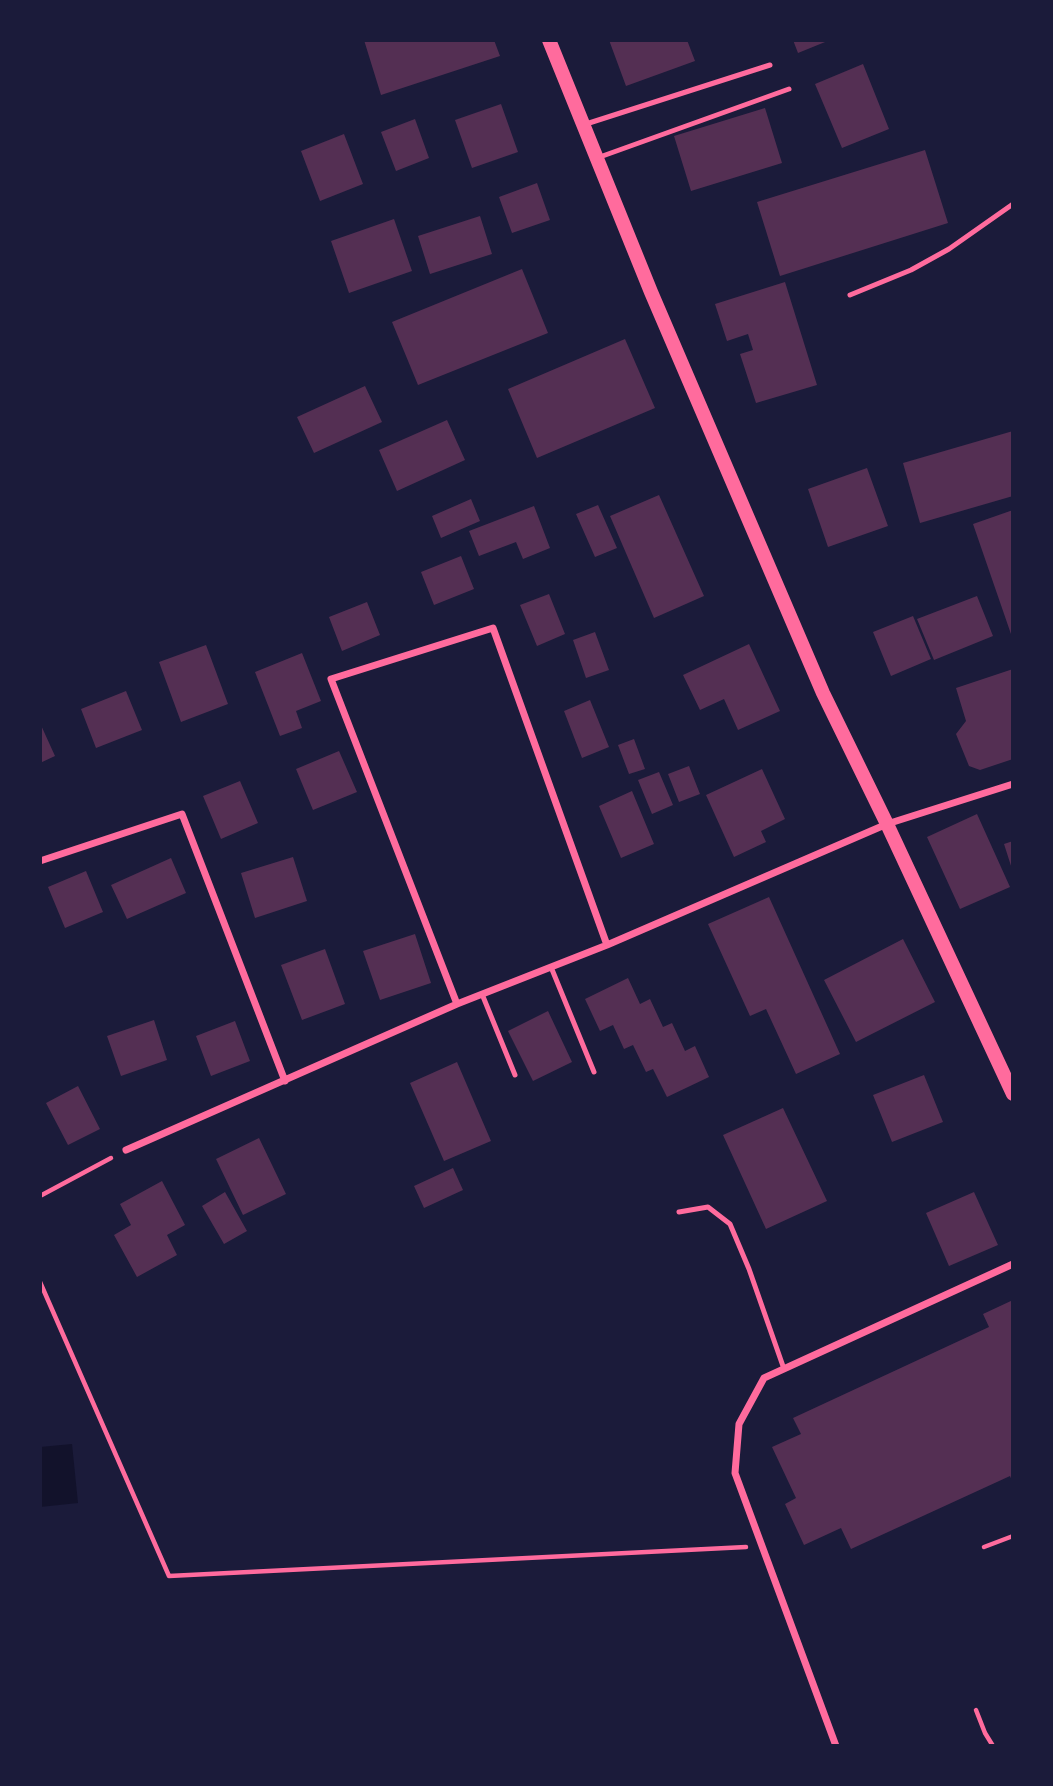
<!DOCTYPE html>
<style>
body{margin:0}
#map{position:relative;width:1053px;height:1786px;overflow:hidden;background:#1b1b3a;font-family:Overpass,sans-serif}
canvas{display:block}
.frame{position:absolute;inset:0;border:42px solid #1b1b3a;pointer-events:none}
</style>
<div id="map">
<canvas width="1053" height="1786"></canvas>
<div class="frame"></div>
</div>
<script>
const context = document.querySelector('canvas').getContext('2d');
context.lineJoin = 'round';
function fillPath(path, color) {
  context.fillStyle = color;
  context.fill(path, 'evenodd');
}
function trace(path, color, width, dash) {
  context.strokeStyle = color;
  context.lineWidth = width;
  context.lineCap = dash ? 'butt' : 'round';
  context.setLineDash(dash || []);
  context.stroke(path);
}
fillPath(new Path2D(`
 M72 1444 78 1503 40 1507V1447Z`), '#12122b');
fillPath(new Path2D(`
 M364 40H494L500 56 381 95Z
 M609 40H687L695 61 626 86Z
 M793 40H830L798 53Z
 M863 64 889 129 842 148 815 84Z
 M501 104 518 152 472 168 455 120Z
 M765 108 782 163 691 191 674 136Z
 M415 119 429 158 396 171 381 132Z
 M344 134 363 184 320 201 301 151Z
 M925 150 948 223 780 276 757 202Z
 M537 183 550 220 512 233 499 197Z
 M480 216 492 254 430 274 418 236Z
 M394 219 412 271 349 293 331 241Z
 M522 269 548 333 418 385 392 322Z
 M785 282 817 385 756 403 740 354 753 350 748 334 727 341 715 304Z
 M625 339 655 408 537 458 508 389Z
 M365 386 382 422 314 453 297 417Z
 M447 420 465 460 397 491 379 450Z
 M1013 431V496L920 523 903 463Z
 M867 468 888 526 828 547 808 489Z
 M659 495 704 596 654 618 610 516Z
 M471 499 480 521 441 538 432 516Z
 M598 505 617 548 595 557 576 514Z
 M534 506 550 548 523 559 516 542 479 556 469 531Z
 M1013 510V637H1012L973 524Z
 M461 556 474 589 434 605 421 572Z
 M549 594 565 634 537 646 520 605Z
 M977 596 993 636 934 660 917 619Z
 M367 602 380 635 342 651 329 617Z
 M913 616 931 659 891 676 873 632Z
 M595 632 609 670 586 678 573 640Z
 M749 644 780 711 738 730 724 699 700 710 683 675Z
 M206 645 228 704 181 722 159 662Z
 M302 653 321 701 296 711 302 728 280 736 255 672Z
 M1013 669V759L980 770 969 766 956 734 966 721 956 688Z
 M126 691 142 730 96 748 81 709Z
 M590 700 609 747 582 758 564 711Z
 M40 723 55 756 40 763Z
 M634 739 645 769 629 774 618 745Z
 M339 751 357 792 313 810 296 769Z
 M689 766 700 794 679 802 668 774Z
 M762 769 785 819 761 831 766 842 734 857 706 795Z
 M659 772 673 805 652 814 638 780Z
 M240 781 258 823 221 839 203 796Z
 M632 791 654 844 621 858 599 806Z
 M977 814 1010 887 960 909 927 837Z
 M1013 841V869H1012L1004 844Z
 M293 857 307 901 255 918 241 873Z
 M171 858 186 893 127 919 111 885Z
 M86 871 103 912 65 928 48 887Z
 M769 897 840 1054 796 1074 766 1009 750 1016 708 924Z
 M415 934 431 983 380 1000 363 951Z
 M903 939 935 1002 856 1042 824 980Z
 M325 949 345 1004 302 1020 281 965Z
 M628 978 640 1004 650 999 663 1027 672 1023 685 1051 695 1046 709 1077 667 1097 653 1069 646 1072 633 1045 624 1049 613 1025 600 1031 585 999Z
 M548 1011 572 1062 533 1081 508 1031Z
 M154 1020 167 1060 121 1076 107 1036Z
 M235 1021 250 1061 211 1076 196 1036Z
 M457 1062 491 1141 444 1161 410 1083Z
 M924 1075 943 1122 892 1142 873 1095Z
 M78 1086 100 1129 68 1145 46 1103Z
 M783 1108 827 1201 766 1229 723 1135Z
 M259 1138 286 1194 243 1215 216 1159Z
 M453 1168 463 1190 424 1208 414 1186Z
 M162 1181 185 1225 167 1235 177 1255 137 1277 114 1235 131 1225 120 1204Z
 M225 1192 247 1231 224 1244 202 1206Z
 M974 1192 998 1245 949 1266 926 1213Z
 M1013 1300V1483L1010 1476 851 1549 841 1528 804 1545 785 1504 796 1498 772 1447 801 1434 793 1418 989 1327 983 1314Z`), '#542f53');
trace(new Path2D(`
 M40 1196 111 1158
 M40 1282 169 1576 746 1547
 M984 1547 1013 1536
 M976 1710 985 1733 993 1746`), '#ff6b9d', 4.5);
trace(new Path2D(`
 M586 124 770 65
 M597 158 789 89
 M850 295 911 270 949 249 1013 204
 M551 967 594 1072
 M482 994 515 1075
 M679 1212 708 1207 730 1224 749 1269 784 1369`), '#ff6b9d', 5);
trace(new Path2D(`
 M40 861 182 814 285 1081
 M457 1004 331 679 493 628 607 945
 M126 1150 457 1004 607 945 887 824 1013 784
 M836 1746 735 1473 739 1424 764 1378 1013 1264`), '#ff6b9d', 7);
trace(new Path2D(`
 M549 40 651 292 823 693 887 824 1013 1094`), '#ff6b9d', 14);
</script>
